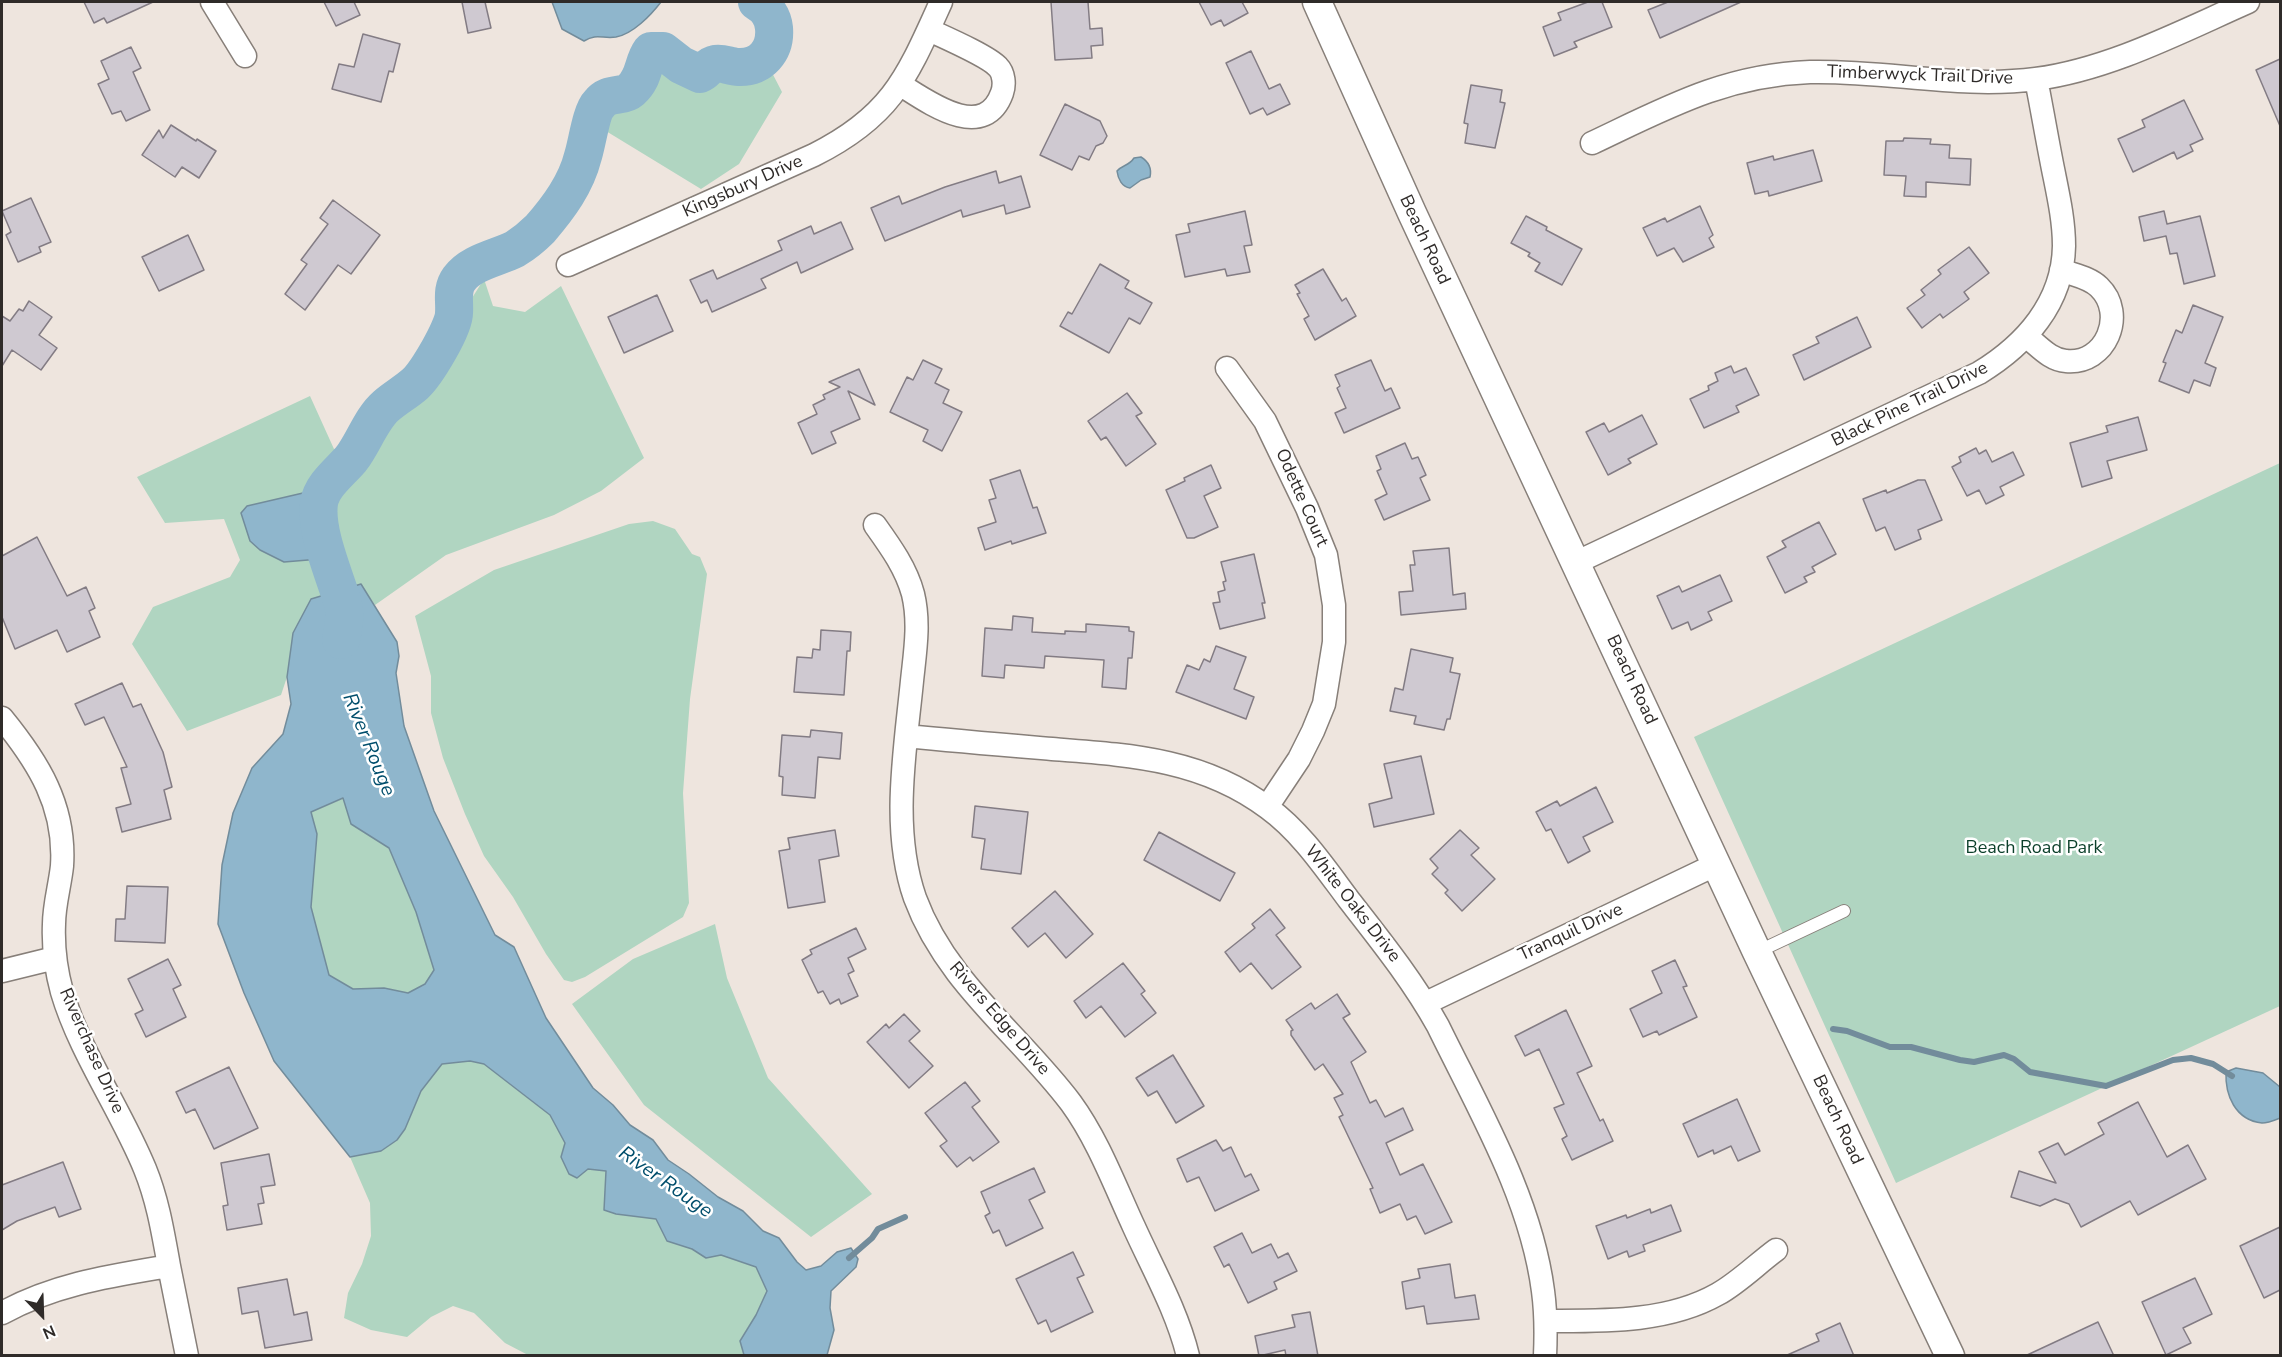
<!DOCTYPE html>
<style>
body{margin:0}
#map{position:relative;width:2282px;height:1357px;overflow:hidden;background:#eee5de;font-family:"Nunito Sans",sans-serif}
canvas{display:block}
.frame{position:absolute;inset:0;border:3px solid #2f2b29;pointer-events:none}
.north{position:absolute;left:12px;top:1285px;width:60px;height:60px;-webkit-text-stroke:4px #fff;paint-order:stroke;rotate:157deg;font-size:16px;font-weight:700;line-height:24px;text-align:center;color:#2f2b29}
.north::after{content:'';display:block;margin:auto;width:21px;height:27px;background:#2f2b29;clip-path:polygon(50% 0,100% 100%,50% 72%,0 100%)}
</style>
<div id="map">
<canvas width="2282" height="1357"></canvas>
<div class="frame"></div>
<div class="north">N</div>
</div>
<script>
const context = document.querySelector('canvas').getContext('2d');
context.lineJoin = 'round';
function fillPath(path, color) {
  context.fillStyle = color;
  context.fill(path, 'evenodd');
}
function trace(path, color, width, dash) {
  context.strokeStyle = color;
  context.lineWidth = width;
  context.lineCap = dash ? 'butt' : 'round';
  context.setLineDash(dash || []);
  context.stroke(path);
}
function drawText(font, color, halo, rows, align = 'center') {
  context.font = font + ' "Nunito Sans",sans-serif';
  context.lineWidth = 5;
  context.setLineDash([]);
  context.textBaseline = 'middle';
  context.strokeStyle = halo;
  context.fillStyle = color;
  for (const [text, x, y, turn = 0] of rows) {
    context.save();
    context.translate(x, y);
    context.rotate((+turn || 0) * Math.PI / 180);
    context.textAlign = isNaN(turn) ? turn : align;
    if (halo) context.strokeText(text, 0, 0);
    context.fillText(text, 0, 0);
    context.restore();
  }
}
fillPath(new Path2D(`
 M768 65 782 92 739 164 701 189 601 128C611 110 632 103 648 88 653 83 658 76 662 69H671L689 83C715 74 742 71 768 65Z
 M484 279 493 306 525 312 561 286 644 458 601 491 554 515 446 555 375 605 361 585 293 633 287 677 281 695 187 731 132 644 153 607 230 577 240 560 224 519 165 523 137 477 310 396 334 449 370 441 394 409 428 389 452 361 460 317Z
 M2280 463V1006L1896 1183 1694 737Z
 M653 521 675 529 692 554 700 557 707 574 690 699 683 793 689 903 683 917 585 977 572 982 564 980 546 954 513 897 484 856 465 814 443 758 431 713V676L415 616 494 570 629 524Z
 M344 798 351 824 389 848 416 912 434 970 425 984 408 993 384 988 353 989 329 975 311 907V812Z
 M715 924 727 978 768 1078 872 1194 811 1237 644 1105 572 1004 633 959Z
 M470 1061 484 1064 550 1115 565 1143 561 1157 587 1169 606 1171 604 1210 616 1214 656 1219 667 1241 692 1249 706 1258 721 1255 756 1267 767 1291 756 1315 740 1340 744 1355H528L505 1343 474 1313 453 1306 431 1317 407 1337 371 1330 344 1318 348 1293 362 1264 371 1236 370 1203 350 1157 381 1151 397 1140 405 1129 421 1090 442 1064Z`), '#b0d5c1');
const water = new Path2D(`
 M552 2H661C651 15 633 34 616 37 602 39 597 33 584 41L562 29Z
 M1141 157C1149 162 1152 168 1150 177L1141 180 1130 188C1122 187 1118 179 1117 171 1122 165 1129 166 1134 158Z
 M311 489 332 495 331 507 338 527V550L320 559 284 562 260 550 250 541 241 513 247 506 303 493Z
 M361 584 397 642 399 656 396 673 404 726 434 811 495 935 514 947 546 1018 593 1088 613 1105 630 1125 653 1140 668 1160 689 1174 718 1197 743 1211 763 1231 779 1238 797 1262 806 1270 821 1266 837 1252 851 1248 858 1259 856 1267 831 1291 830 1308 834 1330 827 1355H744L740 1341 756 1315 767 1291 756 1267 721 1255 706 1258 692 1249 667 1241 656 1219 616 1214 604 1210 606 1171 588 1169 577 1178 569 1174 561 1157 565 1143 550 1115 484 1064 470 1061 442 1064 421 1091 405 1129 397 1140 381 1151 350 1157 274 1061 244 993 218 924 222 865 233 813 252 768 283 734 291 704 287 677 293 633 311 599ZM343 798 351 824 389 848 416 912 434 970 425 984 408 993 384 988 353 989 329 975 311 907 317 834 311 812Z
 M2236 1068 2263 1073 2280 1087V1118C2275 1120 2268 1123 2262 1123 2235 1120 2225 1095 2226 1072Z`);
fillPath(water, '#8fb6cc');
trace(water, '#728c9b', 1.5);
trace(new Path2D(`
 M1833 1029 1847 1031 1890 1047H1911L1960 1060 1974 1062 2004 1055 2014 1059 2030 1072 2106 1086 2173 1060 2191 1058 2213 1064 2232 1076
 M849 1258 872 1238 878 1229 905 1217`), '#728c9b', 6);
trace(new Path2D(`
 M341 640C343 629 346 616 343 604 335 576 315 532 319 503 322 485 340 472 351 459 363 444 371 419 386 406 395 398 406 392 415 384 426 374 454 328 454 313 455 301 451 290 459 279 471 262 497 258 515 249 523 244 533 236 540 229 559 207 576 184 583 156 587 144 591 112 599 104 609 91 622 98 631 90 645 78 642 63 651 51H663L681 65 700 74C706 72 708 65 715 64 722 62 730 67 738 67 761 68 776 51 774 28 773 17 766 7 757 2`), '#8fb6cc', 38);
const building = new Path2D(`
 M84 2H153L107 23 104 18 94 23Z
 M324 2H354L360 15 336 26Z
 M462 2H485L491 28 468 33Z
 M1051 2H1088L1090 29 1102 28 1103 45 1091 46 1092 58 1055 60Z
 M1199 2H1242L1248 13 1224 26 1221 20 1211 25Z
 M1588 2H1602L1612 27 1574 42 1577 47 1554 56 1543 27 1561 20 1558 13Z
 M1668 2H1741L1660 38 1648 10Z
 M363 34 400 44 393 72 389 71 381 102 332 89 339 64 354 67Z
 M131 47 141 68 133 72 150 110 126 121 121 111 112 114 98 84 109 79 101 61Z
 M1251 51 1269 89 1280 84 1290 104 1267 115 1263 108 1250 114 1226 63Z
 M2280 59V126L2256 70Z
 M1471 85 1502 90 1500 102 1505 103 1495 148 1465 143 1468 124 1464 123Z
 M2184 100 2203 139 2190 145 2193 151 2177 159 2174 152 2133 172 2118 139 2145 127 2142 120Z
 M1065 104 1100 121 1107 136 1103 143 1096 146 1089 160 1079 156 1072 170 1040 155Z
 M171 125 196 141 197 139 216 151 199 178 182 167 175 177 142 155 159 130 163 138Z
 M1904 138 1931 139 1930 144 1950 145 1949 158 1971 159 1970 185 1926 182V197L1904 196 1906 176 1884 175 1886 141H1903Z
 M1813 150 1822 181 1769 196 1768 191 1755 194 1747 163 1773 156 1774 160Z
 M996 171 999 183 1021 176 1030 207 1006 214 1004 205 963 217 961 210 885 241 871 208 899 196 902 204 945 187Z
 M31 198 51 242 39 247 41 252 18 262 6 235 11 232 2 211Z
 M333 200 380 235 351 274 338 265 305 310 285 294 307 264 301 260 328 224 320 218Z
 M1700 206 1713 235 1709 238 1714 247 1683 262 1674 248 1657 256 1643 228 1665 218 1667 222Z
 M1245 211 1252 245 1244 246 1250 272 1227 276 1225 269 1185 277 1176 235 1190 232 1188 224Z
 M2164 211 2167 224 2200 216 2215 276 2184 284 2177 253 2170 254 2166 236 2144 241 2139 217Z
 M1526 216 1547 227 1546 230 1582 249 1562 285 1535 271 1540 263 1528 256 1530 253 1511 243Z
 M841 222 853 249 801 273 797 262 761 279 766 288 712 312 707 300 701 303 690 280 713 270 717 279 782 250 778 241 811 226 814 234Z
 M188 235 204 270 159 291 142 257Z
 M1969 247 1989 273 1964 292 1969 299 1943 318 1940 314 1922 328 1907 308 1925 295 1921 290 1941 274 1938 270Z
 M1100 264 1129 281 1125 288 1152 303 1140 324 1129 318 1109 353 1060 326 1068 312 1072 314Z
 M1323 269 1342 301 1346 298 1356 316 1315 340 1304 319 1309 316 1297 294 1300 293 1295 285Z
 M657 295 673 331 624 353 608 317Z
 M29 301 52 317 39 335 57 348 41 370 12 350 2 366V316L10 321 19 309 23 311Z
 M2193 305 2223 317 2205 363 2216 368 2210 386 2194 380 2189 393 2159 381 2166 363 2163 362 2176 330 2182 333Z
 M1857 317 1871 347 1804 380 1793 355 1819 343 1816 337Z
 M923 360 942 369 935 383 949 390 943 403 962 412 942 451 923 441 928 430 890 412 907 377 913 380Z
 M1371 360 1385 391 1391 388 1400 408 1344 433 1335 413 1346 408 1337 388 1340 386 1335 375Z
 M1731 366 1734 373 1746 368 1759 395 1736 406 1739 412 1704 428 1690 399 1709 390 1708 386 1718 381 1715 373Z
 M859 369 875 405 848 391 860 419 831 432 836 443 812 454 798 423 817 414 813 405 825 399 823 395 840 387 829 382Z
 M1127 393 1142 413 1136 416 1156 444 1126 466 1106 437 1101 440 1088 421Z
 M1642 415 1657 444 1628 459 1631 463 1608 475 1586 432 1604 423 1609 432Z
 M2138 417 2147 450 2107 461 2112 478 2082 487 2070 443 2108 432 2106 426Z
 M1405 443 1412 459 1418 457 1426 475 1420 478 1430 500 1384 520 1375 500 1387 494 1377 471 1381 469 1376 456Z
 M1976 448 1979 454 1986 450 1992 462 2013 452 2024 475 2000 487 2004 495 1986 504 1979 490 1967 496 1952 467 1961 462 1959 457Z
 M1211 465 1221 488 1204 496 1218 527 1194 538H1187L1166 490 1185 481 1184 478Z
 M1020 470 1033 508 1037 507 1046 533 1012 544 1011 541 985 550 978 528 996 522 989 500 996 498 990 480Z
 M1918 480H1925L1942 520 1918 530 1921 539 1895 550 1885 527 1876 531 1863 499 1886 490 1887 493Z
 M1819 522 1836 554 1812 567 1815 572 1804 577 1807 582 1785 593 1767 557 1786 547 1782 541Z
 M37 537 67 596 86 587 95 608 89 611 100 637 67 652 57 630 15 649 2 617V556Z
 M1449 548 1453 595 1465 593 1466 609 1401 615 1399 592 1413 591 1410 565H1415L1413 551Z
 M1254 554 1265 603H1262L1265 618 1220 629 1213 603 1220 602 1218 592 1225 590 1223 582 1226 581 1221 562Z
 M1720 575 1732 601 1708 612 1712 620 1691 630 1688 622 1672 629 1657 596 1679 586 1682 592Z
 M1013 616 1033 618 1032 632 1065 634V631L1086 632V624L1129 627V631L1134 632 1132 658H1128L1126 689 1102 687 1104 660 1045 656 1044 668 1005 665 1004 678 982 676 985 628 1012 630Z
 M821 630 851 632 850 651H847L844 695 794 692 797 657 812 658 813 649 820 650Z
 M1216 646 1246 657 1234 689 1254 697 1246 719 1176 692 1187 665 1199 670 1204 659 1210 662Z
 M1411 649 1453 658 1450 672 1460 674 1450 719H1447L1444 730 1414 724 1416 716 1390 711 1395 688 1403 690Z
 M122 683 133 707 141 704 163 752 172 787 164 790 171 819 122 832 116 808 131 804 121 768 127 767 104 717 85 725 75 704Z
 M811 730 842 733 840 759 818 757 815 798 782 795 783 777 779 776 782 735 810 737Z
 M1421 756 1434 814 1374 827 1369 804 1392 798 1384 764Z
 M1596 787 1613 822 1583 837 1590 851 1568 863 1551 829 1546 831 1536 812 1557 801 1560 806Z
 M975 806 1028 812 1021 874 981 869 985 839 972 837Z
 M835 830 839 856 819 860 825 902 788 908 779 851 790 849 788 838Z
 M1460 830 1479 848 1471 855 1495 879 1462 911 1445 893 1448 890 1432 874 1438 868 1430 859Z
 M1159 832 1235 873 1220 901 1144 860Z
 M127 886 168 887 165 943 115 941 116 919H125Z
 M1055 891 1093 934 1066 958 1045 933 1028 947 1012 928Z
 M1270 909 1285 928 1276 935 1301 967 1272 989 1251 963 1240 972 1225 952 1255 928 1252 924Z
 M856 928 866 949 848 958 854 971 848 974 858 996 841 1004 839 999 830 1004 823 991 818 993 802 960 812 954 810 950Z
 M168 959 181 985 173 989 186 1017 146 1037 135 1014 143 1010 128 979Z
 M1675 960 1687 986 1683 987 1697 1017 1659 1035 1657 1031 1643 1037 1630 1009 1662 993 1652 971Z
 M1123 963 1145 991 1141 994 1156 1013 1125 1037 1101 1006 1086 1018 1074 1001Z
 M1337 994 1350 1014 1343 1018 1366 1052 1351 1062 1370 1103 1376 1100 1385 1117 1403 1108 1413 1130 1386 1143 1400 1175 1423 1164 1452 1222 1425 1234 1416 1216 1407 1220 1400 1204 1380 1213 1370 1189 1373 1188 1339 1117 1343 1115 1334 1098 1343 1094 1323 1064 1315 1070 1291 1035V1031L1293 1030 1286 1020 1311 1003 1315 1009Z
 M1566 1010 1592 1066 1577 1073 1600 1121 1603 1119 1613 1141 1572 1160 1562 1139 1567 1136 1554 1108 1564 1104 1539 1049 1525 1056 1515 1036Z
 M904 1014 920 1031 909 1041 933 1066 909 1088 867 1042 886 1024 889 1028Z
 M1173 1055 1204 1106 1176 1123 1157 1091 1148 1096 1136 1078Z
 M229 1067 258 1128 214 1149 195 1109 186 1113 176 1092Z
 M965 1082 980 1101 972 1107 999 1142 973 1161 970 1157 957 1167 940 1146 947 1141 925 1113Z
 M1737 1099 1760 1151 1738 1161 1731 1146 1714 1154 1713 1150 1698 1157 1683 1124Z
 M2138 1102 2167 1157 2188 1145 2206 1179 2138 1215 2130 1201 2081 1227 2069 1204 2055 1199 2040 1206 2011 1197 2019 1171 2056 1183 2039 1152 2058 1143 2065 1155 2104 1134 2098 1123Z
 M1216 1140 1223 1151 1231 1147 1245 1177 1251 1174 1259 1190 1215 1211 1199 1177 1187 1182 1177 1159Z
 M269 1154 275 1185 261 1187 264 1203 258 1204 262 1224 227 1230 223 1206 228 1205 221 1163Z
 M63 1162 81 1209 59 1217 55 1207 17 1221 2 1230V1185Z
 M1034 1168 1045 1192 1029 1200 1043 1228 1006 1246 999 1230 993 1233 985 1216 990 1213 981 1192Z
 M1671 1205 1681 1231 1643 1245 1645 1251 1629 1257 1627 1251 1608 1259 1596 1226 1626 1215 1627 1218 1650 1209 1651 1213Z
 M2280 1227V1290L2264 1298 2240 1246Z
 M1242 1233 1252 1253 1271 1244 1278 1258 1288 1253 1297 1271 1274 1282 1277 1289 1248 1303 1229 1264 1224 1267 1214 1247Z
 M1073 1252 1084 1275 1077 1278 1093 1312 1051 1332 1046 1320 1038 1324 1016 1279Z
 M1450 1264 1455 1298 1475 1295 1479 1319 1427 1324 1424 1306 1406 1309 1402 1282 1420 1278 1418 1269Z
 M2195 1278 2212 1314 2183 1328 2191 1343 2166 1355 2142 1302Z
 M287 1279 294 1315 307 1312 312 1340 265 1348 258 1311 242 1314 238 1288Z
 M1310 1312 1318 1356H1286L1285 1350 1259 1356 1255 1336 1295 1327 1292 1315Z
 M2098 1322 2114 1356H2025Z
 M1840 1323 1854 1356H1785L1819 1341 1816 1334Z`);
fillPath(building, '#cfc9d1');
trace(building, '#837c84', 1.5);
const service = new Path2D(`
 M1757 952 1844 911`);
const minor = new Path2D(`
 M212 2 245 56
 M901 85C928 102 984 143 1002 93 1005 85 1004 73 998 67 988 56 944 37 929 30
 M1592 143C1666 108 1725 75 1810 72 1885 70 1961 89 2036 79 2110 69 2180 32 2248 2
 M568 265 814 155C892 116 907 77 941 2
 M2027 337C2039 346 2050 360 2066 361 2106 365 2127 314 2099 287 2089 277 2073 275 2061 270
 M1227 368 1265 421 1307 508 1326 555 1334 605V642L1324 704 1313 731 1299 759 1267 807
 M875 525C890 546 906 568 913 594 920 623 915 652 912 681 905 752 891 829 915 898 946 982 1019 1034 1071 1103 1098 1140 1115 1186 1134 1227 1153 1269 1177 1311 1188 1356
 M1575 563 1979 373C2025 345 2063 303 2064 246 2064 220 2058 194 2053 169 2047 139 2042 109 2036 79
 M2 718C38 762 66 806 62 866 60 885 54 905 54 924 53 947 56 970 62 992 80 1053 121 1110 145 1169 158 1201 163 1233 169 1266 175 1296 181 1326 187 1356
 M907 736C955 741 1004 745 1052 749 1130 755 1203 759 1268 808 1301 832 1325 868 1349 900 1381 941 1413 981 1438 1026 1479 1110 1531 1198 1543 1291 1546 1313 1546 1334 1545 1356
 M2 971 55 958
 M1426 1003 1717 864
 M2 1313C55 1284 110 1276 169 1266
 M1546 1321C1602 1321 1667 1323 1718 1294 1738 1283 1757 1264 1776 1250`);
const tertiary = new Path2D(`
 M1317 2 1412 213 1757 952 1950 1356`);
trace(service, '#877f79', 14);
trace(minor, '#877f79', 25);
trace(tertiary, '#877f79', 31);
trace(service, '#fff', 12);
trace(minor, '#fff', 22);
trace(tertiary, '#fff', 28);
drawText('18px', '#2f2b29', '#fff', [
 ["Timberwyck Trail Drive",1920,76,2],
 ["Kingsbury Drive",743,187,-24],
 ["Beach Road",1424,240,65],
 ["Black Pine Trail Drive",1910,405,-26],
 ["Odette Court",1301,498,66],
 ["Beach Road",1631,680,65],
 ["White Oaks Drive",1352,904,52],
 ["Tranquil Drive",1571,933,-25],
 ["Rivers Edge Drive",999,1019,49],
 ["Riverchase Drive",91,1051,66],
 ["Beach Road",1837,1120,65]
]);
drawText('18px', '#0b3f2a', '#fff', [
 ["Beach Road Park",2034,849]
]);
drawText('italic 20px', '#014e6c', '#fff', [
 ["River Rouge",368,745,68],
 ["River Rouge",665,1183,35]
]);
</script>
